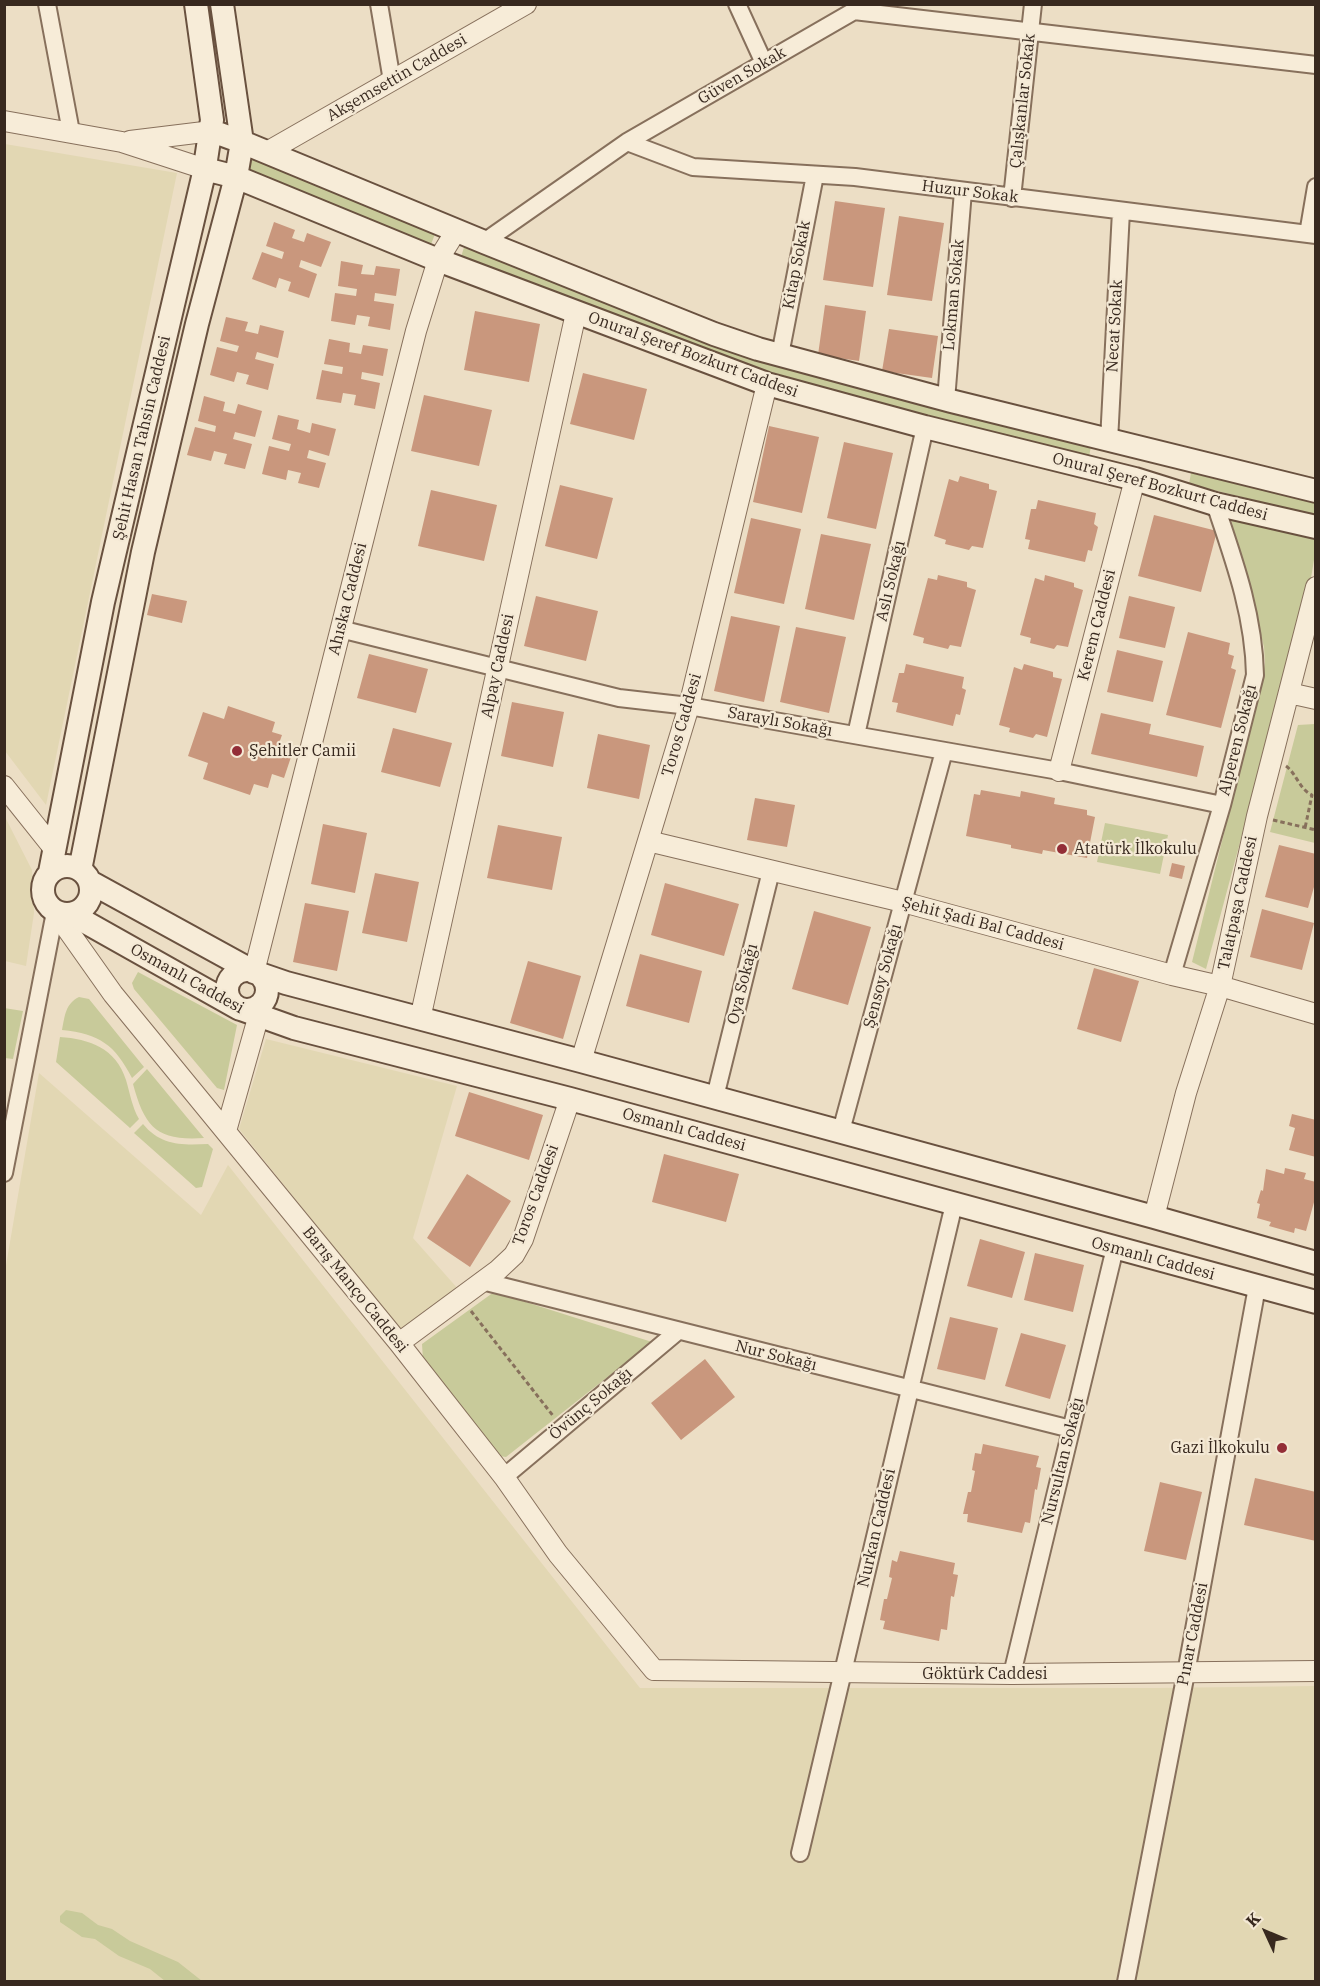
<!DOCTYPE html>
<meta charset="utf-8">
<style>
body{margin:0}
#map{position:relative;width:1320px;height:1986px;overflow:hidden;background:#ecdec5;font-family:"IBM Plex Serif",serif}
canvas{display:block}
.frame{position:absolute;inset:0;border:6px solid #38291f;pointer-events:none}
.north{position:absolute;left:1236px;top:1902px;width:60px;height:60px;-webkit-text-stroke:4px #f4e9d5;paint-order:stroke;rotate:314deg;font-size:16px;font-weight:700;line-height:24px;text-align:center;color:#38291f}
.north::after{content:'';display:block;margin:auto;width:21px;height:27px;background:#38291f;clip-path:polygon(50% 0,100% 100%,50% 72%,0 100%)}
</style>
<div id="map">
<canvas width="1320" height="1986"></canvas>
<div class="frame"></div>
<div class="north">K</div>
</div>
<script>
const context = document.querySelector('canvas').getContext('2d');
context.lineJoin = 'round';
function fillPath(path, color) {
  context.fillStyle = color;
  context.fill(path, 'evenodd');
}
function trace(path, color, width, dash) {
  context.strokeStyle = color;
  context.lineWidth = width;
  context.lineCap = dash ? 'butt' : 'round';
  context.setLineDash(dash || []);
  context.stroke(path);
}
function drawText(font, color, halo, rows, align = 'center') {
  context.font = font + ' "IBM Plex Serif",serif';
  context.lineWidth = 4.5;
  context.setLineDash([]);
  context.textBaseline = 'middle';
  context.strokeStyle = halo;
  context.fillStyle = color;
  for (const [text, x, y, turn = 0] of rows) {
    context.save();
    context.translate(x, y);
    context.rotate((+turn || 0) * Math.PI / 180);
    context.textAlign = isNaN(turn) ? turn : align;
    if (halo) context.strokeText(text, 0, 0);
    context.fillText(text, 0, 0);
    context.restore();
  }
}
fillPath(new Path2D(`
 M5 144 177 173 46 805 5 751Z
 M4 815 32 870 34 913 26 966 5 961Z
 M266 1039 457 1086 413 1238 459 1290 401 1331 239 1129Z
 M39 1073 201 1215 228 1165 640 1688H1156L1315 1686V1981L5 1982 4 1277Z`), '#e2d7b3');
fillPath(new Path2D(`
 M252 158 435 234 430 247 249 171Z
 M465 244 1091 446 1089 457 840 392 723 358 461 257Z
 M1191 473 1315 503V515L1189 484Z
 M1230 515 1315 532V554L1311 578 1206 969 1192 962 1262 680 1265 663 1264 647Z
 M1315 724H1316L1315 843 1270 832 1298 725Z
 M1105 823 1168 835 1160 874 1097 862Z
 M138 972 237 1025 224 1090 217 1088 134 989 132 983Z
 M79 997 89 999 144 1067 132 1078C115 1045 100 1034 62 1030 65 1016 65 1004 79 997Z
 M4 1008 23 1011 13 1059 5 1058Z
 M60 1037C89 1039 116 1048 126 1080 130 1093 132 1107 139 1119L130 1128 56 1062Z
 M147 1069 204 1138C157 1141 145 1128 133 1084Z
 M143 1124C161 1146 182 1145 208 1144L213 1149 202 1187 196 1188 134 1133Z
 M494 1292 652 1342 506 1457 499 1456 423 1360 422 1344Z
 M66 1910 82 1913 98 1925 112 1929 130 1941 178 1962 202 1981H165L150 1969 119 1956 95 1939 82 1937 60 1922V1916Z`), '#c8ca9a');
fillPath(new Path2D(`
 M835 201 885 208 873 287 823 280Z
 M899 216 944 223 932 301 887 295Z
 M274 222 295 230 292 238 304 242 307 233 331 242 321 267 301 260 299 267 317 274 309 298 288 291 291 282 279 278 276 288 252 279 262 252 282 259 284 252 266 246Z
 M341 261 363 265 361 274 374 275 376 266 400 269 396 296 375 293 374 301 394 304 390 330 368 326 370 317 357 315 355 325 331 321 335 293 356 296 357 289 338 286Z
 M825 305 866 311 859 361 818 355Z
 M475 311 540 324 529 382 464 370Z
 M226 317 248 322 245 331 258 334 260 325 284 331 278 358 257 352 255 359 274 364 268 390 246 384 249 375 237 372 234 382 210 375 217 347 237 352 239 346 220 341Z
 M889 329 938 336 932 378 882 371Z
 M329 339 350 343 349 352 361 354 363 345 388 349 383 376 362 372 361 379 380 383 375 409 354 405 356 395 343 393 341 403 316 399 322 370 342 374 343 367 324 364Z
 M583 373 647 389 634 440 570 424Z
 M424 395 492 410 479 466 411 451Z
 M204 396 225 402 223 411 235 414 238 404 262 411 255 437 235 432 233 439 252 444 245 469 224 464 227 454 214 451 211 461 187 455 195 427 215 432 216 426 198 421Z
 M278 415 299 420 297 429 310 433 312 423 336 429 329 456 309 450 307 458 326 463 319 488 298 483 301 473 288 470 286 480 262 474 269 446 289 451 291 444 272 439Z
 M769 426 819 437 802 513 753 502Z
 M844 442 893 453 876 529 827 518Z
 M960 476 989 484V489L997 491 983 548 972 546 969 550 945 544 946 540 934 536 949 479 958 482Z
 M560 485 613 498 597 559 545 546Z
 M431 490 497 505 484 561 418 546Z
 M1038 500 1096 513 1094 524 1098 527 1092 551 1088 550 1085 562 1028 549 1030 540 1025 539 1031 509H1036Z
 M1154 515 1217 531 1201 592 1138 576Z
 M751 518 801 529 784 604 734 593Z
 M821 534 871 544 854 620 805 609Z
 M938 575 967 582V587L976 590 961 647 950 645 948 649 923 643 924 638 913 635 928 578 937 580Z
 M1045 575 1074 583V587L1083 590 1068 647 1057 645 1054 649 1030 643 1031 638 1020 635 1035 578 1044 581Z
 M152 594 187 601 182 623 147 615Z
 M536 596 598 611 586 661 524 646Z
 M1129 596 1175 607 1165 648 1119 638Z
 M731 616 780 626 764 702 714 691Z
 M796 627 846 637 829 713 780 702Z
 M1188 632 1230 643 1228 654 1234 656 1231 668 1236 670 1221 728 1166 715Z
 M1117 650 1163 661 1153 702 1107 692Z
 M369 654 428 669 416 713 357 698Z
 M906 664 964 677 962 688 966 690 960 715 956 714 953 726 896 712 898 703 892 702 899 673H904Z
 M1024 664 1053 672V677L1062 679 1047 737 1036 734 1033 738 1009 732 1010 728 999 725 1014 667 1022 670Z
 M512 702 564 712 553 767 501 756Z
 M228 706 275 722 272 732 282 735 277 749 292 754 284 778 272 774 268 788 254 784 250 795 203 779 208 763 188 756 203 712 224 719Z
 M1101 713 1151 724 1149 734 1204 746 1197 777 1091 754Z
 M393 728 452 743 440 787 381 772Z
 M598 734 650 745 639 799 587 788Z
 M981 790 1020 797 1021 791 1055 798 1054 804 1087 810V815L1095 817 1087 858 1043 850 1042 854 1011 848V845L966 836 974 794 980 795Z
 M755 798 795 805 787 847 747 840Z
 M323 824 367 833 355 893 311 884Z
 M498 825 562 837 552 890 487 878Z
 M1279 845 1316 854V880L1308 908 1265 897Z
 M1172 863 1185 866 1182 879 1169 876Z
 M375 873 419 882 407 942 362 933Z
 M665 883 739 904 724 956 651 935Z
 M305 903 349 911 337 971 293 962Z
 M1262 909 1314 923 1302 970 1250 957Z
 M814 911 871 927 848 1005 792 989Z
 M640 954 702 971 689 1023 626 1006Z
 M528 961 581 976 563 1039 510 1023Z
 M1094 968 1139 981 1121 1042 1077 1029Z
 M469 1092 543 1115 529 1160 455 1136Z
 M1292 1114 1316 1120V1157L1289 1150 1295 1128 1289 1126Z
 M664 1154 739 1174 726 1222 652 1202Z
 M1285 1168 1306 1173 1304 1179 1316 1182V1195L1306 1231 1295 1228 1294 1233 1269 1226 1271 1222 1257 1218 1260 1204 1257 1203 1261 1190 1263 1191 1266 1169 1284 1174Z
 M467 1174 511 1201 470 1267 427 1238Z
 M980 1239 1025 1252 1012 1298 967 1286Z
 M1035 1253 1084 1265 1073 1312 1024 1300Z
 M950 1317 998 1328 985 1380 937 1369Z
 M1021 1333 1066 1345 1050 1399 1005 1386Z
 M705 1359 735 1397 681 1440 651 1403Z
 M983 1444 1039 1456 1036 1467 1041 1468 1037 1490 1035 1489 1030 1523 1025 1522 1022 1533 967 1522 968 1514H963L968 1492H971L975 1471 972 1470 975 1453 981 1454Z
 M1255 1478 1316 1492V1541L1244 1525Z
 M1160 1482 1202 1492 1186 1560 1144 1551Z
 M900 1551 955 1563 953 1574 958 1575 954 1597 951 1596 947 1630 941 1629 939 1641 883 1629 885 1621 880 1620 884 1599H887L892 1578 889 1577 892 1560 897 1562Z`), '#c9977d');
const minor = new Path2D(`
 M47 4 71 132
 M379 4 392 81
 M737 4 764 63
 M627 142 693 167 855 177 1316 235
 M1012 198 1033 4
 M1308 234 1316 187
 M484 242 627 142 854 11 1316 65
 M780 355 815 175
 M946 400 963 191
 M1109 441 1121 211
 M340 629 619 698 689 706 1059 771 1222 805
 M856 735 925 427
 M1172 975 1222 805 1255 675C1254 615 1234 560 1215 504
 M715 1097 771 871
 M841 1131 944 751
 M4 1173 55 912
 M482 1281 1071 1429
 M504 1477 678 1331
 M1012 1674 1115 1248
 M800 1853 954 1204
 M1126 1982 1186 1673 1257 1287`);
const tertiary = new Path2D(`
 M4 121 122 142 205 169
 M130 141 212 131
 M267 152 526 4
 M1289 693 1316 699
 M1059 771 1135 479
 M4 786 55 850
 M648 841 903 902 1172 975 1220 986 1316 1014
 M55 912 113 994 399 1343 504 1477 558 1554 654 1670 1012 1674 1316 1671
 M254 972 416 331 438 260 456 231
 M420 1019 576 313
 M581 1061 689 706 767 384
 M226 1131 262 1004
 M1154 1217 1186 1093 1220 986 1257 816 1316 587
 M399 1343 498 1270 514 1255 523 1239 570 1099`);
const secondary = new Path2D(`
 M212 131 242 142 484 242 714 334 758 349 951 401 1316 491
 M205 169 236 177 438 260 767 384 925 427 1135 479 1215 504 1316 527
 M43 890a24 24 0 1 1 48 0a24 24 0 1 1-48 0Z
 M80 870 143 552 197 324 236 177 242 142 222 4
 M50 872 103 602 204 173 212 120 196 4
 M90 882 254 972 286 983 581 1061 1154 1217 1316 1263
 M71 914 238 1008 294 1028 570 1099 1316 1302
 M227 990a20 20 0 1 1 40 0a20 20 0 1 1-40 0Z`);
trace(minor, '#87705c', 20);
trace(tertiary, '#87705c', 22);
trace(secondary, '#69513f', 26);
trace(new Path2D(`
 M1286 766C1297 774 1299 789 1312 795L1305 828
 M1273 820 1316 830
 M471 1311 554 1417`), '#87705c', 3, [4.5, 3]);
trace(minor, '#f7ecd8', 16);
trace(tertiary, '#f7ecd8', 20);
trace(secondary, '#f7ecd8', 22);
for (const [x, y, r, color] of [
 [237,751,6,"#932e37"],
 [1062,849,6,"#932e37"],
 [1282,1448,6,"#932e37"]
]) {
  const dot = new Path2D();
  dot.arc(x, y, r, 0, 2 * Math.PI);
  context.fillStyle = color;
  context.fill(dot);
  trace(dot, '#f4e9d5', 2);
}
drawText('16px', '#38291f', '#f4e9d5', [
 ["Güven Sokak",742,76,-30],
 ["Akşemsettin Caddesi",397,78,-30],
 ["Çalışkanlar Sokak",1023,101,-84],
 ["Huzur Sokak",970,192,7],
 ["Kitap Sokak",797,265,-79],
 ["Lokman Sokak",954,295,-85],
 ["Necat Sokak",1115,326,-87],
 ["Onural Şeref Bozkurt Caddesi",693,355,20],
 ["Şehit Hasan Tahsin Caddesi",142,438,-77],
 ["Onural Şeref Bozkurt Caddesi",1160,487,15],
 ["Aslı Sokağı",891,581,-77],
 ["Ahıska Caddesi",348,599,-76],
 ["Kerem Caddesi",1097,625,-76],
 ["Alpay Caddesi",498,666,-78],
 ["Saraylı Sokağı",780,722,10],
 ["Toros Caddesi",682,725,-74],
 ["Alperen Sokağı",1238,740,-76],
 ["Talatpaşa Caddesi",1238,903,-78],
 ["Şehit Şadi Bal Caddesi",983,924,15],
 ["Şensoy Sokağı",883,976,-75],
 ["Osmanlı Caddesi",187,979,29],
 ["Oya Sokağı",743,984,-76],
 ["Osmanlı Caddesi",684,1130,15],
 ["Toros Caddesi",536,1195,-70],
 ["Osmanlı Caddesi",1153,1259,15],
 ["Barış Manço Caddesi",355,1290,51],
 ["Nur Sokağı",776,1356,14],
 ["Övünç Sokağı",591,1404,-40],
 ["Nursultan Sokağı",1063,1461,-76],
 ["Nurkan Caddesi",877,1528,-77],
 ["Pınar Caddesi",1193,1634,-79],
 ["Göktürk Caddesi",985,1674]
]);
drawText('16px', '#38291f', '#f4e9d5', [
 ["Şehitler Camii",249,751],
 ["Atatürk İlkokulu",1074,849],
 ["Gazi İlkokulu",1270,1448,"right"]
], 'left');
</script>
